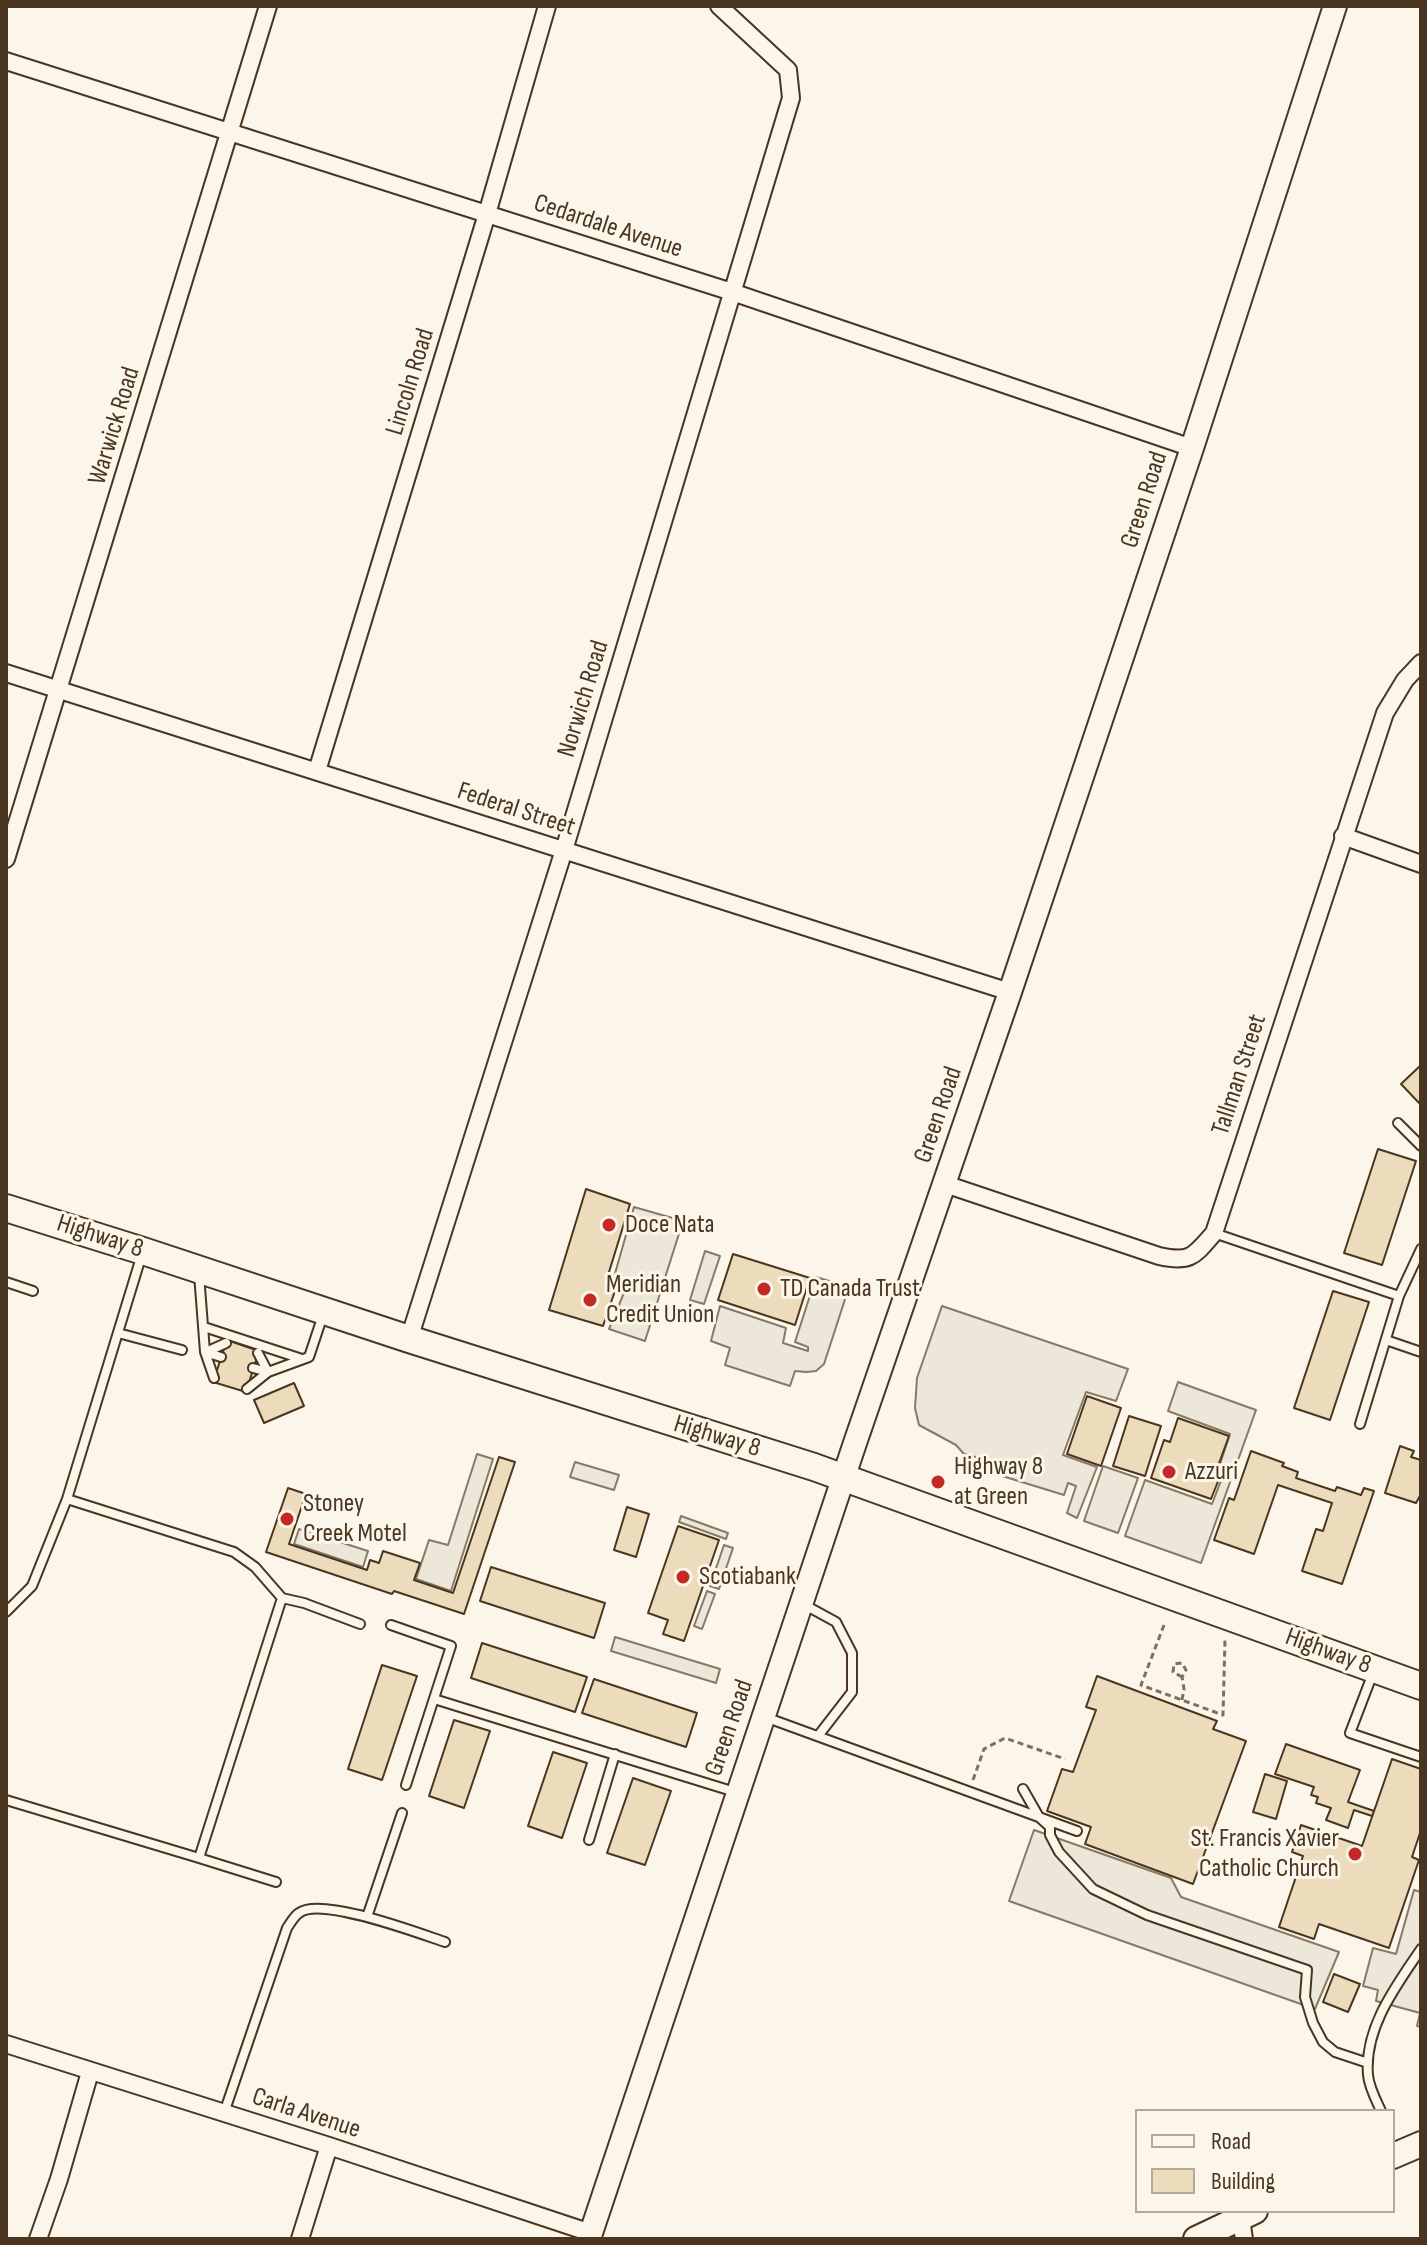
<!DOCTYPE html>
<style>
body{margin:0}
#map{position:relative;width:1427px;height:2245px;overflow:hidden;background:#fbf6e9;font-family:"Sofia Sans Condensed",sans-serif}
canvas{display:block}
.frame{position:absolute;inset:0;border:8px solid #4a3520;pointer-events:none}
.legend{position:absolute;left:1135px;top:2109px;width:260px;height:104px;box-sizing:border-box;background:#fbf6e9;border:2px solid #b4a999;margin:0;padding:10px 14px;list-style:none;font-size:24px;color:#4a3520}
.legend li{display:flex;align-items:center;gap:16px;height:40px}
.legend b{width:40px;border:2px solid #b4a999}
</style>
<div id="map">
<canvas width="1427" height="2245"></canvas>
<div class="frame"></div>
<ul class="legend">
<li><b style="height:10px;background:#fbf6e9"></b>Road</li>
<li><b style="height:22px;background:#ecdcbc"></b>Building</li>
</ul>
</div>
<script>
const context = document.querySelector('canvas').getContext('2d');
context.lineJoin = 'round';
function fillPath(path, color) {
  context.fillStyle = color;
  context.fill(path, 'evenodd');
}
function trace(path, color, width, dash) {
  context.strokeStyle = color;
  context.lineWidth = width;
  context.lineCap = dash ? 'butt' : 'round';
  context.setLineDash(dash || []);
  context.stroke(path);
}
function drawText(font, color, halo, rows, align = 'center') {
  context.font = font + ' "Sofia Sans Condensed",sans-serif';
  context.lineWidth = 6;
  context.setLineDash([]);
  context.textBaseline = 'middle';
  context.strokeStyle = halo;
  context.fillStyle = color;
  for (const [text, x, y, turn = 0] of rows) {
    context.save();
    context.translate(x, y);
    context.rotate((+turn || 0) * Math.PI / 180);
    context.textAlign = isNaN(turn) ? turn : align;
    if (halo) context.strokeText(text, 0, 0);
    context.fillText(text, 0, 0);
    context.restore();
  }
}
const parking = new Path2D(`
 M634 1207 683 1221 645 1341 609 1329 626 1288 627 1283 614 1277Z
 M705 1251 720 1256 704 1304 690 1300Z
 M816 1277 849 1287 824 1364 816 1371 806 1372 795 1371 790 1386 725 1365 730 1348 711 1341 720 1306 786 1328 783 1343 808 1351V1347L795 1342Z
 M942 1306 1128 1369 1116 1401 1086 1392 1063 1455 1097 1467 1077 1518 1067 1513 1076 1486 1068 1483 1064 1495 999 1475 1002 1464 964 1454 956 1445 919 1425 915 1408 917 1378Z
 M1178 1382 1256 1410 1201 1563 1125 1536 1145 1480 1212 1504 1222 1478 1216 1476 1230 1434 1168 1411Z
 M477 1454 493 1459 451 1591 416 1579 429 1540 448 1545Z
 M575 1462 619 1475 614 1490 570 1477Z
 M1103 1466 1138 1478 1118 1533 1084 1521Z
 M681 1516 728 1533 726 1539 679 1522Z
 M299 1529 368 1551 363 1567 294 1544Z
 M724 1545 733 1548 719 1589 710 1586Z
 M707 1591 715 1594 702 1629 694 1626Z
 M615 1637 720 1669 716 1683 611 1651Z
 M1034 1830 1171 1878 1181 1897 1339 1952 1315 2009 1009 1901Z
 M1414 1890 1421 1892V2027L1417 2026 1420 2013 1376 2001 1378 1990 1363 1986 1373 1948 1396 1954Z`);
fillPath(parking, '#ede7d9');
trace(parking, '#887966', 2);
const building = new Path2D(`
 M1421 1065V1105L1401 1084Z
 M1378 1149 1416 1161 1382 1265 1344 1253Z
 M586 1189 630 1204 609 1272 617 1285 603 1326 549 1310Z
 M733 1254 810 1278 795 1325 718 1300Z
 M1333 1291 1369 1302 1330 1420 1294 1408Z
 M227 1340 259 1351 246 1392 213 1382Z
 M294 1383 304 1406 264 1423 254 1400Z
 M1087 1396 1121 1408 1101 1466 1067 1454Z
 M1129 1416 1161 1426 1145 1476 1113 1466Z
 M1178 1418 1229 1436 1214 1477 1219 1479 1211 1499 1151 1478 1164 1440 1170 1442Z
 M1400 1446 1414 1451 1411 1457 1421 1460V1494L1416 1503 1385 1493Z
 M1251 1451 1284 1463 1282 1466 1298 1472 1296 1478 1335 1491 1337 1487 1361 1495 1364 1488 1374 1491 1342 1584 1302 1571 1316 1529 1323 1531 1332 1503 1278 1485 1254 1554 1214 1540 1229 1498 1234 1500Z
 M499 1457 515 1462 464 1614 394 1591 392 1594 266 1552 288 1488 306 1494 289 1544 367 1570 370 1560 379 1563 383 1551 420 1563 414 1580 453 1593Z
 M627 1507 649 1514 636 1557 614 1550Z
 M678 1526 719 1540 684 1641 663 1634 668 1620 648 1613Z
 M491 1567 605 1603 594 1638 480 1601Z
 M482 1643 587 1677 575 1712 471 1678Z
 M382 1665 417 1676 382 1780 348 1769Z
 M1097 1676 1217 1721 1213 1729 1246 1741 1193 1884 1085 1844 1091 1827 1047 1811 1062 1769 1073 1772 1096 1710 1086 1707Z
 M594 1679 697 1713 686 1747 582 1713Z
 M454 1720 490 1731 464 1808 429 1796Z
 M1286 1744 1360 1770 1348 1802 1374 1811 1372 1816 1354 1810 1348 1828 1326 1820 1331 1808 1316 1803 1318 1797 1311 1795 1314 1787 1275 1774Z
 M553 1752 587 1763 562 1838 528 1826Z
 M1392 1759 1421 1769V1830L1412 1857 1419 1860 1389 1948 1319 1924 1314 1939 1279 1927 1303 1856 1292 1852 1301 1825 1362 1846Z
 M1265 1774 1287 1781 1276 1819 1253 1812Z
 M633 1778 671 1791 645 1865 607 1853Z
 M1334 1974 1360 1984 1348 2012 1323 2002Z`);
fillPath(building, '#ecdcbc');
trace(building, '#4a3520', 2);
const service = new Path2D(`
 M1398 1123 1421 1146
 M1214 1233 1399 1296
 M199 1274 205 1352 221 1357
 M6 1282 33 1291
 M204 1327 302 1359
 M118 1333 182 1350
 M1386 1340 1421 1352
 M205 1352 214 1378
 M206 1352 226 1343
 M258 1353 268 1372
 M253 1368 268 1372 309 1357 323 1315
 M247 1389 268 1372
 M1360 1424 1399 1296 1421 1249
 M282 1598 304 1603 360 1624
 M803 1604 836 1622 852 1653V1692L818 1736
 M6 1612 32 1586 67 1499 142 1254
 M391 1625 451 1646 406 1785
 M1373 1673 1350 1733 1421 1757
 M434 1699 735 1792
 M765 1717 1077 1831
 M1023 1789 1039 1817 1050 1827V1835L1059 1852 1093 1889 1147 1915 1307 1970 1305 1997 1313 2023 1323 2042 1335 2052 1368 2063
 M6 1800 199 1858 282 1598 255 1567 234 1552 67 1499
 M589 1840 615 1754
 M199 1858 276 1882
 M367 1917 402 1813
 M1381 2111C1376 2100 1369 2087 1368 2075 1364 2028 1396 1986 1421 1949
 M224 2113 287 1928C290 1924 294 1916 299 1913 320 1896 418 1933 445 1942`);
const minor = new Path2D(`
 M6 61 732 292 1192 448
 M6 673 1010 992
 M317 771 487 214 547 6
 M1343 836 1421 864
 M6 859 268 6
 M945 1184 1159 1256C1191 1263 1194 1256 1214 1233L1385 713 1405 680 1421 663
 M409 1339 564 850 791 98 788 70 719 6
 M6 2044 329 2146 591 2233
 M1241 2219 1244 2239
 M38 2239 59 2179 90 2072
 M300 2239 329 2146`);
const tertiary = new Path2D(`
 M589 2239 855 1443 1010 992 1192 448 1335 6`);
const secondary = new Path2D(`
 M1393 2156 1421 2144
 M1196 2239 1255 2211`);
const primary = new Path2D(`
 M6 1208 143 1251 409 1339 814 1467 1421 1686`);
trace(service, '#4a3520', 12);
trace(minor, '#4a3520', 20);
trace(tertiary, '#4a3520', 26);
trace(secondary, '#4a3520', 28);
trace(primary, '#4a3520', 30);
trace(new Path2D(`
 M1164 1625 1141 1685 1223 1715 1225 1640
 M1182 1700 1184 1689 1182 1677 1186 1670 1182 1663 1174 1664 1173 1672 1182 1677
 M973 1780 984 1749 1005 1738 1065 1759`), '#7f6f5c', 3, [6, 4]);
trace(service, '#fbf6e9', 8);
trace(minor, '#fbf6e9', 16);
trace(tertiary, '#fbf6e9', 22);
trace(secondary, '#fbf6e9', 24);
trace(primary, '#fbf6e9', 26);
for (const [x, y, r, color] of [
 [609,1225,8,"#c62828"],
 [764,1289,8,"#c62828"],
 [590,1300,8,"#c62828"],
 [1169,1472,8,"#c62828"],
 [938,1482,8,"#c62828"],
 [287,1519,8,"#c62828"],
 [683,1577,8,"#c62828"],
 [1355,1854,8,"#c62828"]
]) {
  const dot = new Path2D();
  dot.arc(x, y, r, 0, 2 * Math.PI);
  context.fillStyle = color;
  context.fill(dot);
  trace(dot, '#fbf6e9', 3);
}
drawText('26px', '#4a3520', '#fbf6e9', [
 ["Cedardale Avenue",608,227,18],
 ["Lincoln Road",411,382,-73],
 ["Warwick Road",115,426,-73],
 ["Green Road",1145,500,-72],
 ["Norwich Road",584,699,-73],
 ["Federal Street",516,810,18],
 ["Tallman Street",1240,1075,-72],
 ["Green Road",939,1115,-71],
 ["Highway 8",100,1237,18],
 ["Highway 8",717,1437,17],
 ["Highway 8",1328,1652,20],
 ["Green Road",730,1728,-71],
 ["Carla Avenue",306,2114,18]
]);
drawText('26px', '#4a3520', '#fbf6e9', [
 ["Doce Nata",625,1225],
 ["Meridian",606,1285],
 ["Credit Union",606,1315],
 ["TD Canada Trust",780,1289],
 ["Highway 8",954,1467],
 ["at Green",954,1497],
 ["Azzuri",1185,1472],
 ["Stoney",303,1504],
 ["Creek Motel",303,1534],
 ["Scotiabank",699,1577],
 ["St. Francis Xavier",1339,1839,"right"],
 ["Catholic Church",1339,1869,"right"]
], 'left');
</script>
